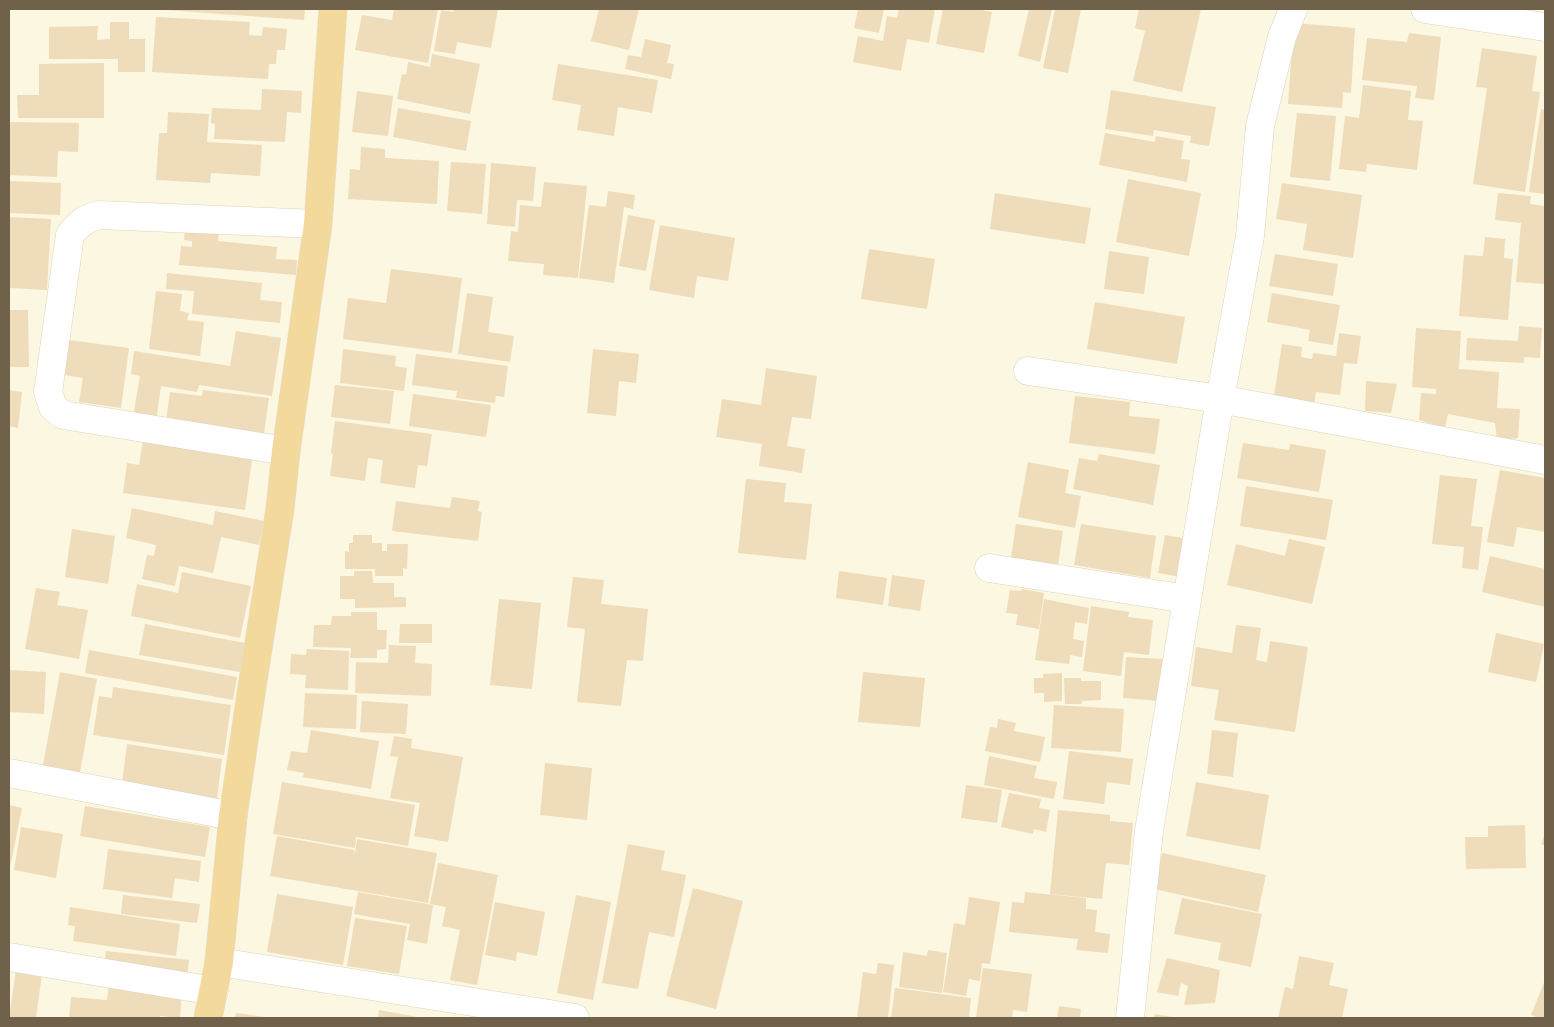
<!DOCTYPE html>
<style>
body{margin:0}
#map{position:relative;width:1554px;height:1027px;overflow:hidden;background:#fbf7e1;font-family:"DejaVu Sans",sans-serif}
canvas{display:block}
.frame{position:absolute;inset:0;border:10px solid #70614a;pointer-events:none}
</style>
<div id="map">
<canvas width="1554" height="1027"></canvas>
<div class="frame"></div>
</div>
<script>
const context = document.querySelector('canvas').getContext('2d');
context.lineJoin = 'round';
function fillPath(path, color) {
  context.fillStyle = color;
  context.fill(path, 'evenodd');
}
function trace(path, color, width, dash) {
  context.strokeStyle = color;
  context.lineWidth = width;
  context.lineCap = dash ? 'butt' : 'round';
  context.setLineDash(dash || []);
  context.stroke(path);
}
fillPath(new Path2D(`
 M165 9H305L304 20 165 10Z
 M394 9H438L428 63 355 50 362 15 392 20Z
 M454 9H498L491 48 457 42 455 54 434 51 441 10 453 12Z
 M599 9H639L629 50 591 41Z
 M858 9H884L879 33 854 28Z
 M899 9H935L929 43 907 39 901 71 853 62 858 36 883 41 887 16 897 18Z
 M943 9H976L992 12 984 53 936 44Z
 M1029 9H1052L1040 62 1018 56Z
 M1055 9H1081L1068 73 1043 68Z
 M1139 9H1201L1182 92 1133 81 1145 31 1135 28Z
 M156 17 250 22 249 35 262 36 263 27 287 29 285 50H277L276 64H269L268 79 152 72Z
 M110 22H129V39H145V72H118V59H49V27L98 26 97 40 110 39Z
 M1294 23 1355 28 1351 93 1343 92 1342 108 1288 104Z
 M1409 33 1441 37 1434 100 1415 98 1417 86 1362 80 1367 38 1407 42Z
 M645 39 671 45 667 63 674 64 671 79 625 69 628 55 641 57Z
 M1482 48 1537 56 1532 91 1540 92 1525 192 1473 184 1487 88 1476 87Z
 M432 54 480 64 470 114 397 99 402 74 406 75 408 62 430 67Z
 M104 63V118H18L17 95H39V64Z
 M558 64 658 80 652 113 618 107 614 136 577 130 581 105 552 100Z
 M1363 85 1411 91 1408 120 1423 121 1417 170 1367 164 1366 172 1339 169 1345 116 1359 118Z
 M262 89 302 91 301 113 287 112 285 142 214 139 215 124 211 123 212 108 261 110Z
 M1111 90 1216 107 1209 146 1190 143 1191 136 1154 130 1153 136 1105 129Z
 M357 91 393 96 388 136 352 132Z
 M398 108 471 121 466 151 393 137Z
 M1541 109 1545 110V194L1529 192Z
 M168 112 209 114 207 142 262 145 260 176 211 173 210 183 156 180 159 133H167Z
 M1297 113 1336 116 1330 181 1290 177Z
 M9 122 79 123 78 152 58 151 57 177 9 175Z
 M1105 133 1155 142 1156 136 1184 141 1181 159 1190 160 1187 182 1099 165Z
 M361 147 385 149V158L439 161 437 204 348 199 350 169 360 170Z
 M451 162 486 164 482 214 447 211Z
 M491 163 536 167 533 201 517 200 515 227 487 224Z
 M1128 179 1201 193 1189 256 1116 242Z
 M9 181 61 183 60 215 9 213Z
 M544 182 587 186 578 278 543 275 544 264 508 261 511 231 518 232 520 205 541 207Z
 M1282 183 1362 195 1353 258 1303 250 1307 224 1276 219Z
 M608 191 635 195 633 209 624 207 614 283 579 278 589 205 606 207Z
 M995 193 1091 208 1085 244 990 229Z
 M1498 193 1531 196 1530 204 1545 206V284L1516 282 1521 223 1495 220Z
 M628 215 655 220 646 271 619 266Z
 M9 217 51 219 47 290 9 288Z
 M660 225 735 238 728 281 697 276 694 298 649 290Z
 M185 228 219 231 218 241 277 247 276 259 297 260 296 275 179 265 181 246 192 247V241L184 240Z
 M1485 237 1505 239 1504 258 1513 259 1508 320 1459 316 1464 255 1483 256Z
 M869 249 935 259 927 309 861 299Z
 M1109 251 1149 257 1144 294 1104 289Z
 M1275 254 1338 264 1333 296 1269 286Z
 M391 269 462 278 452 353 343 339 348 298 386 303Z
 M167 273 262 283 260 300 282 302 280 323 192 314 194 291 166 289Z
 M156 291 182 294 180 311 189 313 187 320 204 322 200 356 149 349Z
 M467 293 493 297 488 332 514 336 510 362 458 354Z
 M1272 293 1340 305 1333 345 1308 341 1310 330 1267 322Z
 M1095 302 1185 317 1177 364 1087 349Z
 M9 310H28L29 367H9Z
 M1519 326 1542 328 1540 358 1524 357V363L1466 360 1467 338 1518 341Z
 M1416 328 1461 331 1459 369 1499 372 1497 408 1520 409 1518 438 1497 441 1495 423 1448 414 1445 428 1419 420 1421 393 1436 394V389L1412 387Z
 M236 331 281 338 272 396 199 385 197 392 161 386 156 421 133 417 140 376 131 374 134 351 230 366Z
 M1339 333 1361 336 1357 364 1344 363 1340 395 1316 392 1314 407 1273 402 1282 344 1302 347 1301 357 1312 359 1313 353 1336 356Z
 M69 340 129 348 121 408 79 402 83 378 64 375Z
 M343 349 396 356 395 366 407 368 404 391 340 383Z
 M593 349 639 354 636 383 619 381 616 416 587 413Z
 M416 354 508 366 504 397 496 396 495 403 456 398 457 391 412 385Z
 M766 368 817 376 811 419 792 417 787 446 805 449 802 473 759 466 762 444 716 437 722 399 761 405Z
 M1366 381 1397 384 1391 413 1365 411Z
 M335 385 394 391 390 424 331 417Z
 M9 390 22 392 18 428 9 426Z
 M203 390 269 398 263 440 165 428 170 392 202 396Z
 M413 394 491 405 486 437 409 426Z
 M1075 396 1130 402 1129 416 1160 419 1155 454 1069 443Z
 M335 421 432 434 427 466 418 465 415 488 380 483 383 460 368 458 365 481 330 476 333 454 331 453Z
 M143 441 253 452 245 510 123 493 127 463 139 465Z
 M1243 443 1289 450 1290 444 1326 450 1319 492 1237 478Z
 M1099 454 1160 465 1153 505 1073 489 1079 458 1097 461Z
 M1028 462 1069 470 1065 493 1081 496 1075 528 1018 517Z
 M1500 470 1545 478V532L1517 527 1514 547 1487 542Z
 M1440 475 1477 479 1471 526 1483 527 1478 570 1462 568 1464 547 1432 544Z
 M746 479 786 483 784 502 812 504 806 560 738 553Z
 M1246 486 1333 500 1326 540 1240 526Z
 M452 497 480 501 478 511 482 512 478 541 392 531 396 501 450 508Z
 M132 508 213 525 215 511 264 521 259 545 221 537 213 573 179 566 175 586 142 579 147 555 154 556 156 545 126 538Z
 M1016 524 1063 531 1058 565 1011 558Z
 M1081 524 1156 536 1150 578 1074 565Z
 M72 529 115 536 108 584 65 577Z
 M353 535H372V543H382V551H387V544H408L407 569 403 568V576H375V569H345V551L349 552V543H353Z
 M1165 535 1188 539 1181 577 1158 573Z
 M1289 539 1325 547 1312 604 1227 585 1236 544 1285 556Z
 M1490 556 1545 569V607L1482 592Z
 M354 571H372L373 583H394V597H406V607L355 608V599H340V576H354Z
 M839 571 887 578 883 605 836 598Z
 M182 572 251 586 240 638 131 616 137 584 178 593Z
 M892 575 925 580 920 611 888 606Z
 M573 577 604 580 601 604 648 609 643 661 627 660 621 706 577 702 585 629 567 627Z
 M36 588 60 592 57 605 88 610 79 659 25 649Z
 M1022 589 1044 593 1039 629 1016 625 1018 614 1006 613 1010 590 1021 591Z
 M499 599 541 603 532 689 490 685Z
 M1044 599 1089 608 1087 624 1075 622 1073 639 1084 641 1082 657 1070 655 1069 664 1035 660Z
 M1091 606 1129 612 1128 617 1153 620 1149 655 1124 652 1121 676 1083 671Z
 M351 612H377V630H387L386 649 377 650V658H350L351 648 313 647 314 625H331L332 616H351Z
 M145 624 245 643 240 672 139 655Z
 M400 624H432V643H399Z
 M1236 625 1261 628 1256 660 1267 662 1270 641 1308 647 1295 732 1214 720 1219 690 1191 686 1196 647 1232 653Z
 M1496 633 1544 644 1536 682 1488 672Z
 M389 645 416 646 415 663 432 664 431 696 355 693 356 662 388 663Z
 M307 649 349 651 348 690 305 688 306 675 290 674 291 654 306 655Z
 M89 650 237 677 233 700 85 673Z
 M1126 657 1163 659 1160 701 1123 698Z
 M9 670 46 672 44 714 9 712Z
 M60 672 97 679 78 783 41 776Z
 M863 672 925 678 920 727 858 722Z
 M1062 673V701L1044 702V693H1034V678H1043V674Z
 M1064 678H1081V681H1101V700L1082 701V704H1065Z
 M113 687 231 705 224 755 93 735 99 696 112 698Z
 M305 693 357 695 356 729 303 727Z
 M362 701 408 704 406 734 360 732Z
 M1054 705 1124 709 1121 752 1051 748Z
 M998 719 1016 723 1014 731 1045 737 1040 762 985 751 990 727 997 728Z
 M311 730 379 741 371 789 303 777 304 773 287 770 291 751 307 753Z
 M1212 730 1238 733 1233 777 1207 774Z
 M394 736 412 739 411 748 463 757 448 842 414 836 420 803 390 798 398 757 390 756Z
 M127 744 222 759 217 799 122 783Z
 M1069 751 1133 759 1130 785 1107 782 1104 804 1063 799Z
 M989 756 1037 766 1034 778 1057 782 1054 799 984 785Z
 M545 763 592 768 587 820 540 815Z
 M282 782 415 805 408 846 356 837 355 848 273 834Z
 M1196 782 1269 795 1260 850 1186 836Z
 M966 785 1002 790 997 823 961 818Z
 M1009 793 1041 799 1039 808 1050 810 1046 832 1034 829 1033 834 1001 827Z
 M9 805 22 808 10 868 9 867Z
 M85 806 210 827 205 857 80 836Z
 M1058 810 1110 815V821L1133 823 1129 865 1106 863 1102 899 1050 894Z
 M1525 825 1526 868 1466 869 1465 837H1488V826Z
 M21 827 63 834 56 878 14 870Z
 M1545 833V846L1541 844Z
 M277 836 354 850 355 853 357 839 437 853 428 903 270 876Z
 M628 844 665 851 661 870 686 875 674 937 649 932 638 989 602 983Z
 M108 849 201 861 199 882 175 878 172 898 103 889Z
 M1162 853 1266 875 1258 912 1154 889Z
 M438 863 498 875 477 985 450 980 460 930 442 926 446 907 430 904Z
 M693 888 743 901 716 1009 666 996Z
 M358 892 433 905 427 944 407 940 410 924 354 914Z
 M1025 892 1086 898V909L1097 910 1095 932 1110 934 1108 953 1076 950 1078 939 1009 932 1012 902 1024 903Z
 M277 894 353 907 343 965 267 952Z
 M123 895 200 904 197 923 121 914Z
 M576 895 611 902 593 1000 557 993Z
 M969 897 1000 902 990 964 982 963 980 981 969 979 966 996 943 992 954 923 965 925Z
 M1182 898 1262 914 1251 967 1218 960 1221 943 1174 934Z
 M495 902 545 912 537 956 517 952 516 961 485 955Z
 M70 907 180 924 176 956 73 941 75 926 68 925Z
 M355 918 407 926 399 974 347 966Z
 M928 950 947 953 942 993 899 987 903 952 927 956Z
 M106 951 189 960 187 979 104 970Z
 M1299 956 1334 963 1329 985 1348 989 1342 1018H1278L1285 987 1293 989Z
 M1167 958 1220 970 1215 1003 1184 1005 1188 986 1181 983 1178 996 1157 992Z
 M878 963 894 965 888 1018H857L863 972 876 974Z
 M983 968 1032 974 1027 1012 1013 1010 1012 1018H976Z
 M16 970 42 974 36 1018H9Z
 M1545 980V1018H1539L1531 1015Z
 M109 983 182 991 180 1018 160 1016V1018H69L71 997 107 1000Z
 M895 988 971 998 969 1018H891Z
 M1059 1006 1081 1009 1080 1018H1057Z
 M379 1010 418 1017V1018H378Z
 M236 1013 265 1017V1018H235Z
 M1155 1014 1173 1017V1018H1154Z`), '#efdcba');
const minor = new Path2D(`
 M1425 9 1545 27
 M1028 371 1220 399 1545 460
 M286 451 63 415 53 407 48 392 70 235C78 224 85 219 98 215L318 224
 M989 568 1187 599
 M9 773 233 816
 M9 957 214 991
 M219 962 575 1018
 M1130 1018 1149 831 1220 399 1250 236 1260 126 1282 37 1293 9`);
const trunk = new Path2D(`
 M208 1018 219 962 233 816 252 687 280 509 286 451 318 224 333 9`);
trace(minor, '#dbd3bc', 29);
trace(trunk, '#e2dfdb', 29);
trace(minor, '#fff', 28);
trace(trunk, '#f4d99c', 28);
</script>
